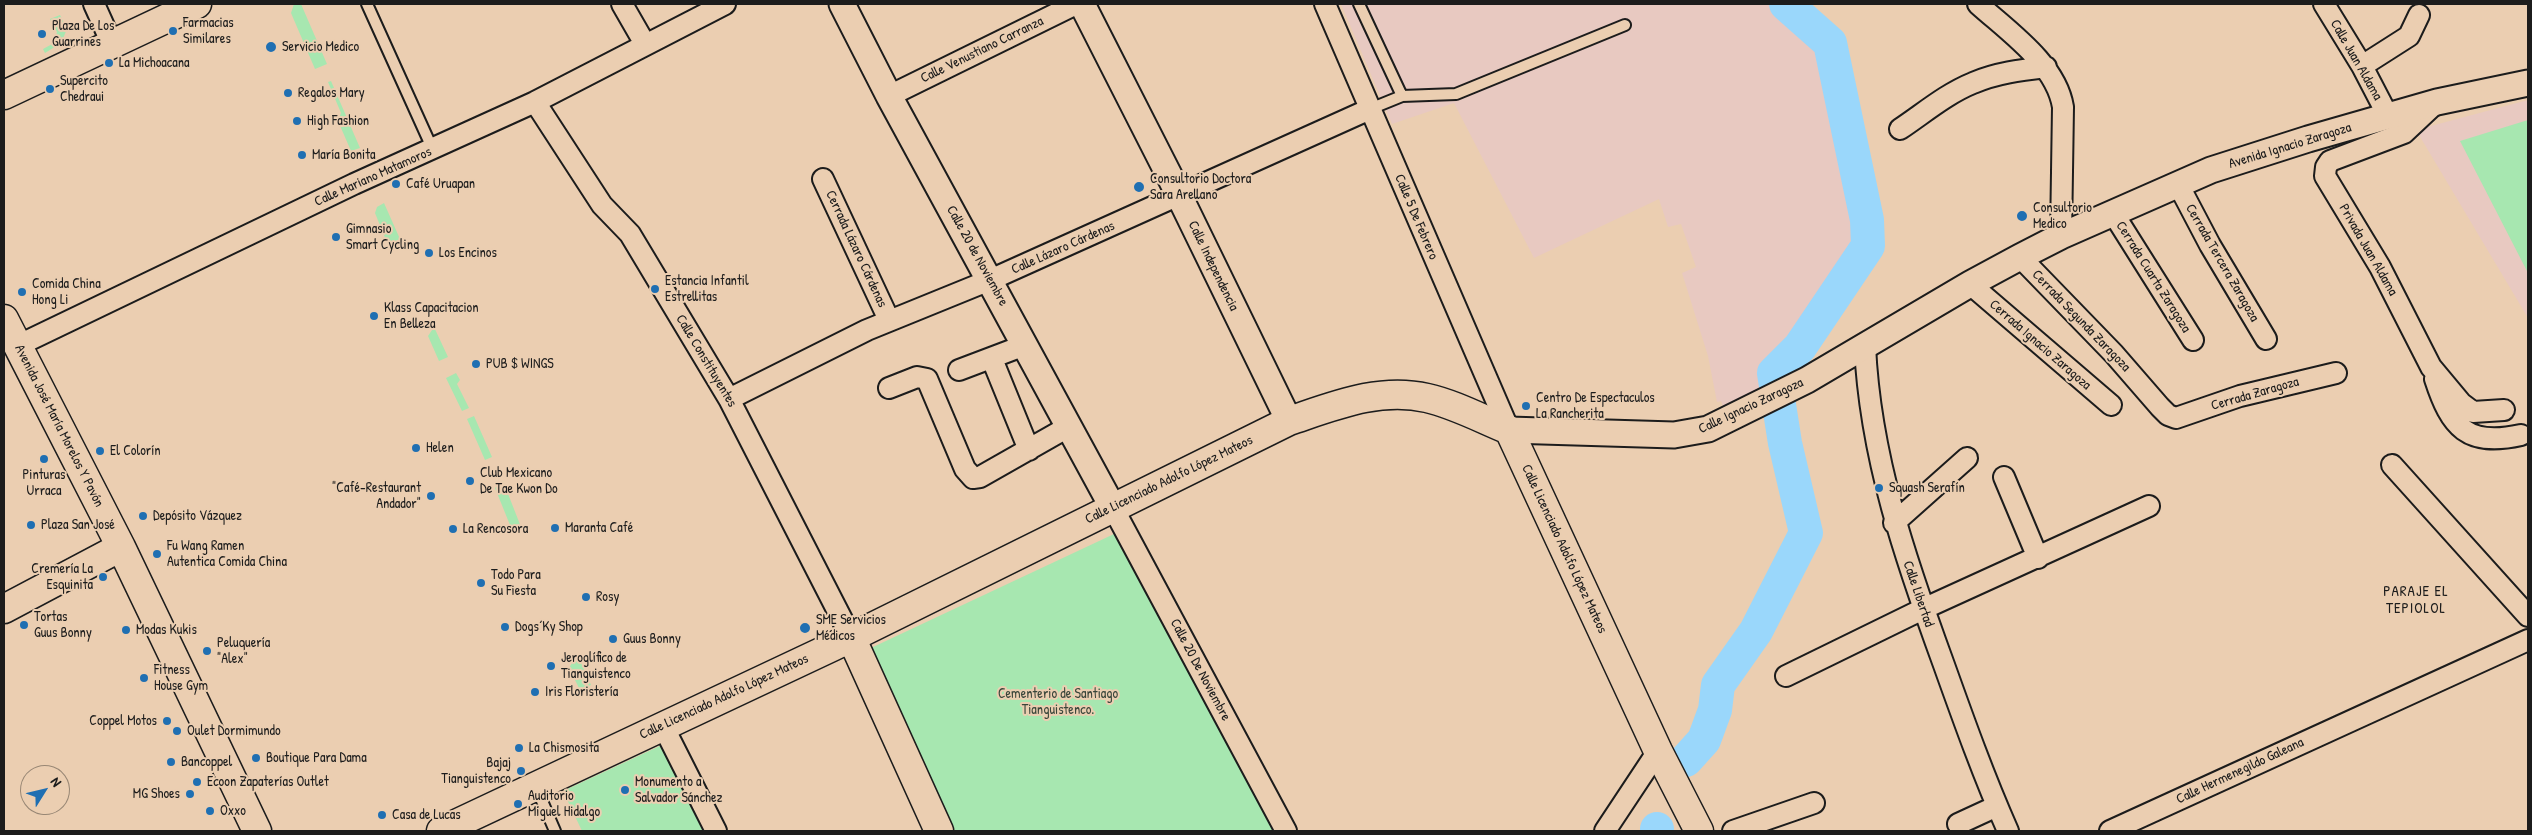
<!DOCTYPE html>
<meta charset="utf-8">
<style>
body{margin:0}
#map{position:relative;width:2532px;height:835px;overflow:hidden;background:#ebceb1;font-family:"Patrick Hand",sans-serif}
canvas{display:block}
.frame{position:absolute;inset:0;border:5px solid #1c1c1c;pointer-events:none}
.north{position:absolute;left:20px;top:765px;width:50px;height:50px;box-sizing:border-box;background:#ebceb1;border:1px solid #988775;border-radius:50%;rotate:54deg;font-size:14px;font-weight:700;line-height:20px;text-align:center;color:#1c1c1c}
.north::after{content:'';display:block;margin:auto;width:18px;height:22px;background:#1f6fb2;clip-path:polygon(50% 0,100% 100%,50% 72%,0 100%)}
</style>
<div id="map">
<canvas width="2532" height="835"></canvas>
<div class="frame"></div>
<div class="north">N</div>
</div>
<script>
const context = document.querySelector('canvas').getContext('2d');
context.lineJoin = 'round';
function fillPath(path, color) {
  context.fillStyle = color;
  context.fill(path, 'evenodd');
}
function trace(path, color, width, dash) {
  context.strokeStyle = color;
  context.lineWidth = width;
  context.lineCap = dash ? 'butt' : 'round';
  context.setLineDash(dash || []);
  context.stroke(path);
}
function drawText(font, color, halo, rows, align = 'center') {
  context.font = font + ' "Patrick Hand",sans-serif';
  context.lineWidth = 4;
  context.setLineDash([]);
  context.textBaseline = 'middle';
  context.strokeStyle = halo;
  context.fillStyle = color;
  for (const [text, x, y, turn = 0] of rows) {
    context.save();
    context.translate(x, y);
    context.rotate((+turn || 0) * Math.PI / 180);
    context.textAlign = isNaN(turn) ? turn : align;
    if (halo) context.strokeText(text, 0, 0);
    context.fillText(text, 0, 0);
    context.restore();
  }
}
fillPath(new Path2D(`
 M1341 4H1778L1819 45 1844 135 1864 246 1851 282 1759 370 1770 384 1725 411 1721 401 1717 402 1708 356 1682 273 1696 267 1681 224 1668 227 1659 199 1534 258 1454 103 1392 124Z
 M2528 100V318L2416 130Z`), '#e8c9c1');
fillPath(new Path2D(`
 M294 4H301L327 64 315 69 291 13Z
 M60 15 67 29 61 43 45 53 43 49 54 43 57 32 50 19Z
 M331 81 360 148 351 151 338 121 341 113 328 82Z
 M2528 120V273L2460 141Z
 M384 203 400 239 388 245 375 213 377 207Z
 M434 327 448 357 439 361 428 336Z
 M456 373 460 380 457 384 469 408 462 411 446 378Z
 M474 416 492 457 485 460 467 419Z
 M503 481 521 527 512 530 495 488Z
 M1114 534 1274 831H936L856 655Z
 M578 656 591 685 580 690 569 668 572 663 570 659Z
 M664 744 706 831H582L563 791Z`), '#a7e7b0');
trace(new Path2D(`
 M1686 760 1704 740 1715 710 1718 685 1756 631 1806 533 1785 443 1774 373 1800 347 1868 246 1867 220 1830 43 1786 4
 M1657 829V831`), '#9ad7fb', 34);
const service = new Path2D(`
 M367 4 433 150
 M1359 4 1402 96
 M1370 109 1402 96 1456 94 1625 25
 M536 787 555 831`);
const minor = new Path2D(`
 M94 4 112 44
 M622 4 645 44
 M1325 4 1509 430
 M1978 4C2009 32 2056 64 2063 107L2061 236
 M2324 4 2362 66 2388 116
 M2362 66 2409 36 2419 15
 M889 96 1076 4
 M535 102 602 205 630 234 729 399 851 637
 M2437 102 2404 133 2330 161 2326 167 2325 176 2380 267 2431 367 2461 403 2473 412 2504 410
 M1900 129C1924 113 1946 94 1973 83 1996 73 2021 70 2046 67
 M823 179 889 320
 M2179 186 2210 245 2266 339
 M2113 213 2193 340
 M2020 257 2114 354 2160 407 2168 415 2176 418 2240 396 2336 373
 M1970 284 2111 405
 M19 345 354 184 535 102 725 4
 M1865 346C1870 457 1906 561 1944 665 1964 721 1984 777 2008 831
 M992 359 1029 450
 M959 370 1025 345
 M2435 379C2451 428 2467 447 2521 435
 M889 388 917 377 927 379 965 469 973 478 980 477 1068 427
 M729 399 867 330 990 280 1370 109
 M2392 465 2528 616
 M2004 477 2038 558
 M1113 508 1286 831
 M1894 523 1967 458
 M1786 676 1923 609 2149 506
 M663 726 716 831
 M1958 824 1997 806
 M1605 831 1658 751
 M1733 831 1814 803
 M2110 831 2528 640`);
const tertiary = new Path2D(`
 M842 4 889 96 1113 508
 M1082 4 1172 181 1289 421
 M1509 430 1674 435 1708 429 1807 380 1970 284 2020 257 2061 236 2211 170 2308 139 2437 102 2528 83`);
const secondary = new Path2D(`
 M4 95 197 4
 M4 319 121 547 257 831
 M4 609 121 547
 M851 637 939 831
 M441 831 834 646 1289 421C1334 406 1379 387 1427 398 1454 404 1482 419 1509 430L1658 751 1699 831`);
trace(service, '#1c1c1c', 14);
trace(minor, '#1c1c1c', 24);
trace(tertiary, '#1c1c1c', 29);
trace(secondary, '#1c1c1c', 31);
trace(service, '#ebceb1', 10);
trace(minor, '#ebceb1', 20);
trace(tertiary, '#ebceb1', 25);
trace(secondary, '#ebceb1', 28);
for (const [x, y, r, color] of [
 [173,31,5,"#1f6fb2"],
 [42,34,5,"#1f6fb2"],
 [271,47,6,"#1f6fb2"],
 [109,63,5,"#1f6fb2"],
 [50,89,5,"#1f6fb2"],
 [288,93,5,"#1f6fb2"],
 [297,121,5,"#1f6fb2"],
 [302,155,5,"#1f6fb2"],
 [396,184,5,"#1f6fb2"],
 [1139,187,6,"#1f6fb2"],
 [2022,216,6,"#1f6fb2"],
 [336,237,5,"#1f6fb2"],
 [429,253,5,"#1f6fb2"],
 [655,289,5,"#1f6fb2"],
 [22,292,5,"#1f6fb2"],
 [374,316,5,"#1f6fb2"],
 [476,364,5,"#1f6fb2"],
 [1526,406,5,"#1f6fb2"],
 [416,448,5,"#1f6fb2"],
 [100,451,5,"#1f6fb2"],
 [44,459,5,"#1f6fb2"],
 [470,481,5,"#1f6fb2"],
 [1879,488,5,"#1f6fb2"],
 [431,496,5,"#1f6fb2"],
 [143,516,5,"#1f6fb2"],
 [31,525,5,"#1f6fb2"],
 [555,528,5,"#1f6fb2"],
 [453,529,5,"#1f6fb2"],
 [157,554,5,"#1f6fb2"],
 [103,577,5,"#1f6fb2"],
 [481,583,5,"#1f6fb2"],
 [586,597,5,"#1f6fb2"],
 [24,625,5,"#1f6fb2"],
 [505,627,5,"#1f6fb2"],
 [805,628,6,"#1f6fb2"],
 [126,630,5,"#1f6fb2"],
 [613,639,5,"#1f6fb2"],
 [207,651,5,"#1f6fb2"],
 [551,666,5,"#1f6fb2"],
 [144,678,5,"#1f6fb2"],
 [535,692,5,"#1f6fb2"],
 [167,721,5,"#1f6fb2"],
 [177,731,5,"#1f6fb2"],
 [519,748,5,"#1f6fb2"],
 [256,758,5,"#1f6fb2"],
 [171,762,5,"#1f6fb2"],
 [521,771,5,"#1f6fb2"],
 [197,782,5,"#1f6fb2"],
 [625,790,5,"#1f6fb2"],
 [190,794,5,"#1f6fb2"],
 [518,804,5,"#1f6fb2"],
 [210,811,5,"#1f6fb2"],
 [382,815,5,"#1f6fb2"]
]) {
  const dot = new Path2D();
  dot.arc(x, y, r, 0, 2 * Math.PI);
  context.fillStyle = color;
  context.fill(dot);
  trace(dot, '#ebceb1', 2);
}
drawText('14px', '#1c1c1c', '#ebceb1', [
 ["Farmacias",183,23],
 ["Similares",183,39],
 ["Plaza De Los",52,26],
 ["Guarrines",52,42],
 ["Servicio Medico",282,47],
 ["La Michoacana",119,63],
 ["Supercito",60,81],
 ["Chedraui",60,97],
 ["Regalos Mary",298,93],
 ["High Fashion",307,121],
 ["María Bonita",312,155],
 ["Consultorio Doctora",1150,179],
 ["Sara Arellano",1150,195],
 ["Café Uruapan",406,184],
 ["Consultorio",2033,208],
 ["Medico",2033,224],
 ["Gimnasio",346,229],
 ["Smart Cycling",346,245],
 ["Los Encinos",439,253],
 ["Estancia Infantil",665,281],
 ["Estrellitas",665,297],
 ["Comida China",32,284],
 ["Hong Li",32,300],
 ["Klass Capacitacion",384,308],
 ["En Belleza",384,324],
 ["PUB $ WINGS",486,364],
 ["Centro De Espectaculos",1536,398],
 ["La Rancherita",1536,414],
 ["Helen",426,448],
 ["El Colorín",110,451],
 ["Club Mexicano",480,473],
 ["De Tae Kwon Do",480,489],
 ["Pinturas",44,475,"center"],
 ["Urraca",44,491,"center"],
 ["\"Café-Restaurant",421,488,"right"],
 ["Andador\"",421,504,"right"],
 ["Squash Serafín",1889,488],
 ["Depósito Vázquez",153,516],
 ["Plaza San José",41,525],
 ["Maranta Café",565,528],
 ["La Rencosora",463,529],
 ["Fu Wang Ramen",167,546],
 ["Autentica Comida China",167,562],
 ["Cremería La",93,569,"right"],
 ["Esquinita",93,585,"right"],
 ["Todo Para",491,575],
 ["Su Fiesta",491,591],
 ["Rosy",596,597],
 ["Tortas",34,617],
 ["Guus Bonny",34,633],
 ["SME Servicios",816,620],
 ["Médicos",816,636],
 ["Dogs´Ky Shop",515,627],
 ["Modas Kukis",136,630],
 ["Guus Bonny",623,639],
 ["Peluquería",217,643],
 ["\"Alex\"",217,659],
 ["Jeroglífico de",561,658],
 ["Tianguistenco",561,674],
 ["Fitness",154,670],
 ["House Gym",154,686],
 ["Iris Floristería",545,692],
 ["Coppel Motos",157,721,"right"],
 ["Oulet Dormimundo",187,731],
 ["La Chismosita",529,748],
 ["Boutique Para Dama",266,758],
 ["Bancoppel",181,762],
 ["Bajaj",511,763,"right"],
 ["Tianguistenco",511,779,"right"],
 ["Ecoon Zapaterías Outlet",207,782],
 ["Monumento a",635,782],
 ["Salvador Sánchez",635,798],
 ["MG Shoes",180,794,"right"],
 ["Auditorio",528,796],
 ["Miguel Hidalgo",528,812],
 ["Oxxo",220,811],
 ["Casa de Lucas",392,815]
], 'left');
drawText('14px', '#1c1c1c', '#ebceb1', [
 ["Calle Venustiano Carranza",982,50,-26],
 ["Calle Juan Aldama",2356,60,60],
 ["Avenida Ignacio Zaragoza",2290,146,-17],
 ["Calle Mariano Matamoros",373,177,-24],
 ["Calle 5 De Febrero",1416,217,67],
 ["Calle Lázaro Cárdenas",1063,248,-24],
 ["Cerrada Lázaro Cárdenas",856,249,65],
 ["Privada Juan Aldama",2368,250,60],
 ["Calle 20 de Noviembre",977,256,61],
 ["Cerrada Tercera Zaragoza",2222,263,60],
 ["Calle Independencia",1213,266,64],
 ["Cerrada Cuarta Zaragoza",2153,277,58],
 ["Cerrada Segunda Zaragoza",2081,321,46],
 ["Cerrada Ignacio Zaragoza",2040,345,41],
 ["Calle Constituyentes",706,361,59],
 ["Cerrada Zaragoza",2255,394,-16],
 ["Calle Ignacio Zaragoza",1751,406,-25],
 ["Avenida José María Morelos Y Pavón",59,426,63],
 ["Calle Licenciado Adolfo López Mateos",1169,480,-26],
 ["Calle Licenciado Adolfo López Mateos",1564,549,65],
 ["Calle Libertad",1918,594,71],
 ["Calle 20 De Noviembre",1200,670,62],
 ["Calle Licenciado Adolfo López Mateos",724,697,-25],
 ["Calle Hermenegildo Galeana",2240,771,-25]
]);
drawText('14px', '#38453a', '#ebceb1', [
 ["Cementerio de Santiago",1058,694],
 ["Tianguistenco.",1058,710]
]);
context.letterSpacing = '1px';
drawText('15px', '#1c1c1c', '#ebceb1', [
 ["PARAJE EL",2416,592],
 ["TEPIOLOL",2416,609]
]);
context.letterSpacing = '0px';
</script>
